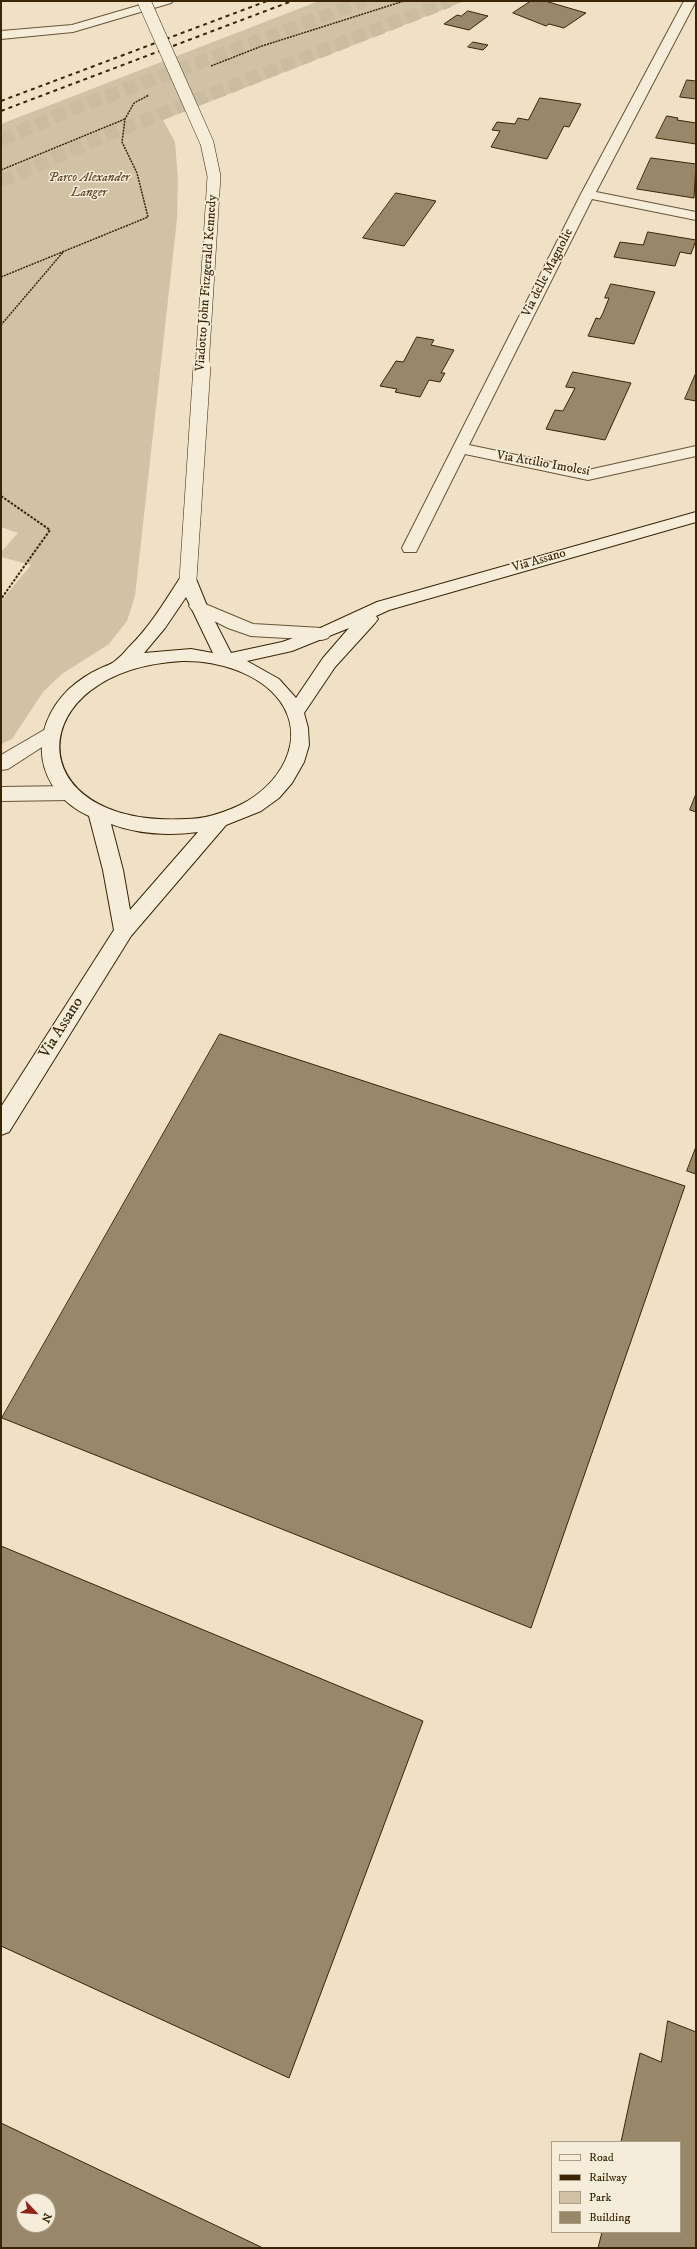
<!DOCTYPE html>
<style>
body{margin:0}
#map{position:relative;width:697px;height:2249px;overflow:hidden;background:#f0e1c6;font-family:"IM FELL DW Pica",serif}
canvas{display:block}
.frame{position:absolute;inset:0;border:2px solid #392505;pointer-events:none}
.legend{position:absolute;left:551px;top:2141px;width:130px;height:92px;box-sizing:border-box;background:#f5ecda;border:1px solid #aa9c85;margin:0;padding:5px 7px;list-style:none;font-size:12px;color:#392505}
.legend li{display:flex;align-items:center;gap:8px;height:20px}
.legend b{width:20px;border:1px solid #aa9c85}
.north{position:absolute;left:16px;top:2193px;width:40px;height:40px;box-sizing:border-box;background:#f5ecda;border:1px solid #aa9c85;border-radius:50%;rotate:115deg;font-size:11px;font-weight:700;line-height:16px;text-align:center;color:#392505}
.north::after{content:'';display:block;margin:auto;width:14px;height:18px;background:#8f2418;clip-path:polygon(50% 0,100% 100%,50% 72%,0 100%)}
</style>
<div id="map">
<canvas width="697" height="2249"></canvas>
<div class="frame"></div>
<ul class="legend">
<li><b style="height:5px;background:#f5ecda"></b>Road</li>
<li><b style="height:5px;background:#392505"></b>Railway</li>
<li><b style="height:11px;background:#d1c1a5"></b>Park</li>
<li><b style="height:11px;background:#988769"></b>Building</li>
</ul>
<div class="north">N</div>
</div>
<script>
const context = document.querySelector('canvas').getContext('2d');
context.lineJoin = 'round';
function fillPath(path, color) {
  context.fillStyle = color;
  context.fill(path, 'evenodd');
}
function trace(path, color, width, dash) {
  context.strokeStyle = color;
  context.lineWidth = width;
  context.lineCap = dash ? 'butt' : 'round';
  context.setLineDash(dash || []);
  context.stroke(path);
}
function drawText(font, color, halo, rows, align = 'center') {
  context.font = font + ' "IM FELL DW Pica",serif';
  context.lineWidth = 3;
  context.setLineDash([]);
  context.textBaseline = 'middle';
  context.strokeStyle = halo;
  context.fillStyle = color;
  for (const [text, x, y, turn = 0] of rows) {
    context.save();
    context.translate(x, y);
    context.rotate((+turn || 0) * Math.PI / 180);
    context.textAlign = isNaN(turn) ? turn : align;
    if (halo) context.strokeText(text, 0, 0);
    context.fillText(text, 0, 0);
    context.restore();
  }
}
fillPath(new Path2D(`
 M319 1H465L163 120 175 142 178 180 177 219 135 596 127 621 109 644 62 674 43 692 12 739 1 744V601L31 565 1 557V552L18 533 1 527V124Z`), '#d1c1a5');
const building = new Path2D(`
 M531 1H545L586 13 564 28 549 24 546 26 513 13Z
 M468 11 488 16 469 30 444 24 457 15 461 16Z
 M473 42 488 45 483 50 468 47Z
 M687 80 696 81V99L680 97Z
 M540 98 581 104 569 127 564 126 547 159 491 147 500 131 492 130 497 122 515 124 518 118 528 120Z
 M667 116 678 118 677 120 696 123V144L656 138Z
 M651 158 696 164 694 198 637 189Z
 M396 193 436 201 404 246 363 238Z
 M648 232 696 240 691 254 680 252 675 266 614 257 620 242 643 245Z
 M611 284 655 292 634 344 588 336 596 318 600 319 603 313 609 298H605Z
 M417 337 434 340 431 345 454 350 441 373H445L440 382 429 380 420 397 395 392 397 389 380 386 396 361 403 362Z
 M573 372 631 383 605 440 546 429 555 410 563 411 575 388 566 387Z
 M696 373V401L685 399Z
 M696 794V812L690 810Z
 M220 1034 685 1186 531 1628 2 1418Z
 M696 1147V1174L687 1171Z
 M1 1546 423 1721 289 2078 1 1946Z
 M668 2021 696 2032V2248H598L602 2232H680V2142H621L640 2053 661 2062Z
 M1 2123 263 2248H1ZM24 2201H48V2225H24Z`);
fillPath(building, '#988769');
trace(building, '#392505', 1);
trace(new Path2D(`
 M1 140 78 107 365 1
 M1 181 112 133 449 1`), '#cbbb9f', 13, [13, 6]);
const street = new Path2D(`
 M154 1H173L171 3 73 32 1 39V31L72 25Z
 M684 1H696L596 192 696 212V220L592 199 469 445 588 470 696 446V456L588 480 465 454 416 552H404L402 548 581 194Z
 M198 601 253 624 322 628 328 630 331 634 328 638 322 640 251 636 228 628 192 610 189 606 192 602Z
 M50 728 56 730 59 734 56 738 8 769 1 770V755L44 730Z
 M70 786 77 788 79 793 77 798 70 800 1 801V787Z`);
const secondary = new Path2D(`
 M696 512V522L389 610 376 616 378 619 375 623 335 667 304 713 308 728 309 745 304 762 292 783 279 798 261 811 226 825 131 936 9 1132 1 1135V1107L114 930 103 870 89 816C35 791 26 731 69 689 78 681 88 674 99 669 104 666 111 665 115 661 120 657 124 653 128 648 150 627 165 601 182 575H194L196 579 207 606 231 653 282 642 316 630 377 602ZM186 597 213 653 191 649 144 653 165 628ZM349 628 323 658 296 698 279 679 247 661 292 651ZM182 661C215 660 259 672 280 701 308 741 279 786 240 805 223 813 205 819 186 819 16 828 20 670 182 661ZM111 824C138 834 169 836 198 832L130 910 123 870Z`);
trace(street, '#675435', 2);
trace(secondary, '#392505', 2);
trace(new Path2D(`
 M211 66 262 46 404 1
 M1 170 125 119
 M1 277 148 217 137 173 122 142 125 119 134 103 149 95
 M1 325 64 251`), '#392505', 1.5, [2, 1]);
trace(new Path2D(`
 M1 496 50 530 1 599`), '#392505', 2, [2.5, 1.5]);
fillPath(street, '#f5ecda');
fillPath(secondary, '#f5ecda');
trace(new Path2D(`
 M1 101 267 1
 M1 111 292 1`), '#392505', 2, [4, 4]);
const secondaryBridgeFar1 = new Path2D(`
 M144 1 207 143 214 176 202 367`);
const secondaryBridge = new Path2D(`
 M188 579 202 366`);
trace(secondaryBridgeFar1, '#392505', 14, []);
trace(secondaryBridge, '#392505', 18, []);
trace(secondaryBridgeFar1, '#f5ecda', 13);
trace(secondaryBridge, '#f5ecda', 17);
drawText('italic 13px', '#5f4c2d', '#f5ecda', [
 ["Parco Alexander",89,178],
 ["Langer",89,193]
]);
drawText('13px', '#392505', '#f5ecda', [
 ["Via delle Magnolie",548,273,-63],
 ["Viadotto John Fitzgerald Kennedy",207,283,-86],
 ["Via Attilio Imolesi",543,464,10],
 ["Via Assano",539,561,-16]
]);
drawText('16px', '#392505', '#f5ecda', [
 ["Via Assano",62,1028,-58]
]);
</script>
